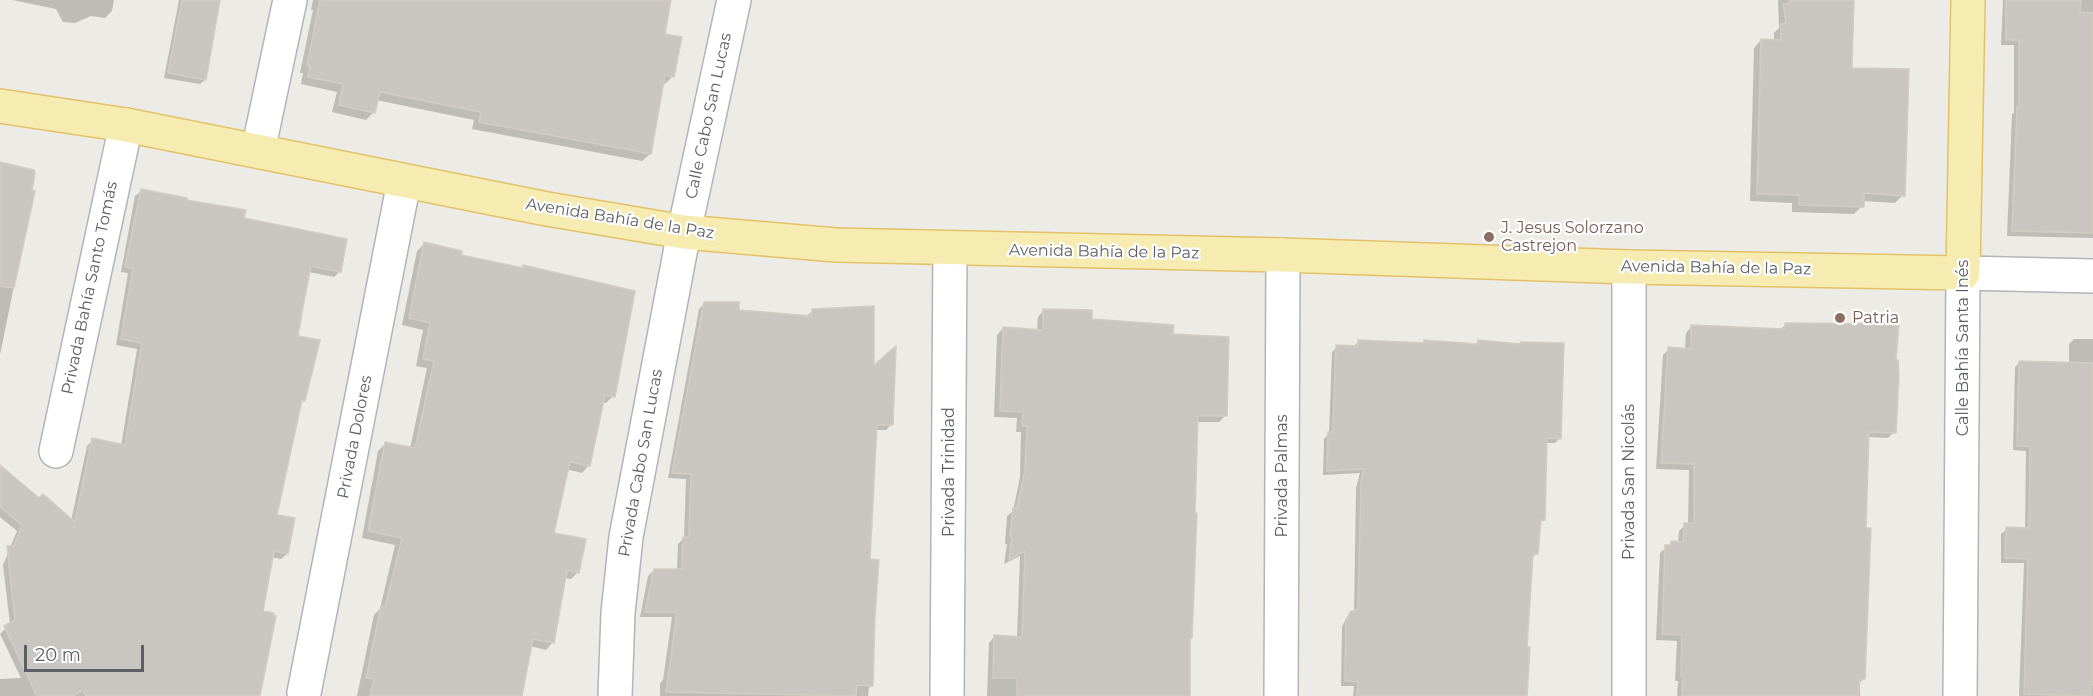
<!DOCTYPE html>
<meta charset="utf-8">
<style>
body{margin:0}
#map{position:relative;width:2093px;height:696px;overflow:hidden;background:#edebe5;font-family:Montserrat,sans-serif}
canvas{display:block}
.scale{position:absolute;left:24px;top:645px;width:120px;height:27px;box-sizing:border-box;border:3px solid #5c5f63;border-top:0;padding-left:8px;font-size:18px;line-height:21px;white-space:nowrap;color:#5c5f63;-webkit-text-stroke:4px #fff;paint-order:stroke}
</style>
<div id="map">
<canvas width="2093" height="696"></canvas>
<div class="scale">20 m</div>
</div>
<script>
const context = document.querySelector('canvas').getContext('2d');
context.lineJoin = 'round';
function fillPath(path, color) {
  context.fillStyle = color;
  context.fill(path, 'evenodd');
}
function trace(path, color, width, dash) {
  context.strokeStyle = color;
  context.lineWidth = width;
  context.lineCap = dash ? 'butt' : 'round';
  context.setLineDash(dash || []);
  context.stroke(path);
}
function drawText(font, color, halo, rows, align = 'center') {
  context.font = font + ' Montserrat,sans-serif';
  context.lineWidth = 4.5;
  context.setLineDash([]);
  context.textBaseline = 'middle';
  context.strokeStyle = halo;
  context.fillStyle = color;
  for (const [text, x, y, turn = 0] of rows) {
    context.save();
    context.translate(x, y);
    context.rotate((+turn || 0) * Math.PI / 180);
    context.textAlign = isNaN(turn) ? turn : align;
    if (halo) context.strokeText(text, 0, 0);
    context.fillText(text, 0, 0);
    context.restore();
  }
}
fillPath(new Path2D(`
 M12 0H114L112 11 105 18 91 16 75 23 63 22 56 9Z
 M179 0H219L205 80 200 84 164 78Z
 M313 0H670L664 35 673 76 665 84 662 83 650 154 642 161 472 129 474 120 376 100 374 112 366 120 332 112 337 92 301 84 303 73H300L313 10H311Z
 M1778 0H1852L1851 69 1903 195 1895 203 1862 201V206L1854 214 1792 212V203L1750 201 1754 48 1761 40 1774 41V33L1779 28Z
 M2003 0H2093V238L2007 236 2012 114 2014 113V45H2001Z
 M0 164 30 192H33L0 355Z
 M141 191 185 201 243 219 339 272 334 277 309 272 296 337 304 400 299 404 276 516 287 554 281 559 271 557 261 612 258 696H0V679L21 678 0 634 10 624 3 565 17 531 0 517V467L39 500 71 521 87 446 93 440 121 446 137 349 116 345 128 273 121 272 135 196Z
 M424 244 459 256 521 270 524 267 613 396 606 403 602 402 589 465 582 473 566 469 552 534 578 572 571 579 564 578 553 642 546 650 530 646 520 696H357L374 615 380 609 395 545 362 538 378 451 385 444 410 449 427 368 416 366 423 330 402 325 417 251Z
 M705 303 737 311 806 317 812 311 872 368 892 424 886 430H875L868 561 873 616 872 685 869 688 868 696H660V683L663 680 672 617H640L648 576 654 570 677 571 678 544 684 538 686 479 668 478 699 309Z
 M1044 310 1171 335 1225 416 1219 422H1197L1188 696H987L989 643 995 636 1017 638 1020 556 1004 564 1007 544H1005L1007 516 1013 511 1020 477 1021 432H1016L1017 418 994 417 997 335 1003 328 1037 331 1038 317Z
 M1785 325 1894 361V432L1888 438 1868 437 1865 529 1864 679 1860 682V696H1677L1678 681H1675L1677 641 1656 640 1660 553 1672 542 1678 543 1679 531 1685 525H1688L1689 470 1656 469 1663 355 1669 349 1685 350 1686 333 1692 326 1780 330Z
 M2074 339H2093V696H2019L2024 563H2001V534L2007 529 2025 530 2026 451 2013 450 2015 367 2020 362 2069 364V344Z
 M1359 341 1422 344 1425 342 1474 346 1478 341 1519 346 1522 343 1560 438 1555 443H1545L1544 519 1539 524 1537 553 1531 559 1525 648 1526 696H1353L1354 686H1341L1342 627 1346 618 1354 612 1356 488 1360 473 1323 475 1324 439 1329 433 1332 352 1337 347 1354 346Z`), '#0003');
const building = new Path2D(`
 M182 0H220L206 80 168 73Z
 M320 0H671L665 34 682 37 674 77 665 75 651 154 479 122 481 112 380 92 375 113 339 105 343 84 308 77 310 66H307Z
 M1789 0H1854L1852 68 1909 69 1905 196 1864 193V207L1799 205V195L1757 194 1761 39 1781 40V24L1786 23 1783 4H1789Z
 M2006 0H2081L2080 12 2093 13V233L2012 231 2017 107H2019V40H2006Z
 M0 162 34 170 35 173 32 190 35 191 14 288 0 286Z
 M141 189 187 198V200L246 210 244 218 347 239 341 272 311 266 304 301 298 336 320 340 305 401 302 400 277 515 295 518 288 554 274 551 263 611 274 613 273 615 276 616 260 696H86L83 690 73 696H37L4 626 15 620 7 546H14L22 525 0 507V465L39 498 43 494 75 522 92 438 125 445 142 343 121 339 133 268 125 267Z
 M424 242 462 251 461 255 523 268V265L635 291 615 397 605 395 590 466 570 462 554 533 586 539 579 573 567 570 554 643 533 639 522 696H370L374 679 366 678 381 606 385 607 402 538 368 531 385 442 415 448 434 361 423 359 430 323 409 318Z
 M704 302H739V310L811 316 812 309 874 306V365L896 346 893 425H877L870 559 879 560 875 616 873 686 857 685 856 696 666 692 677 612H645L654 569H682L683 537H689L691 474 672 473Z
 M1043 309 1092 310V319L1174 325 1173 334 1229 337 1227 416H1198L1195 513H1197L1192 638H1190V696H1017V678H993L994 635 1022 637 1025 551 1009 560 1012 538H1010L1013 508H1017L1025 470 1027 426H1022L1023 412 1000 411 1003 327 1043 330Z
 M1785 323 1899 324 1896 360H1898L1899 376 1896 433 1869 432 1866 528H1871L1865 679H1860L1858 696H1682L1683 676H1681L1682 635 1662 634 1665 545H1671V541L1683 542 1684 523H1694V464L1661 463 1668 347 1691 349V325L1785 329Z
 M1358 340 1424 343V340L1478 344V340L1521 344V342L1564 343 1561 439 1547 438 1545 520H1541L1538 554H1533L1527 647H1530L1527 696H1357L1358 682 1345 681 1346 621 1350 612 1358 609 1361 482 1364 469 1327 471 1328 432H1333L1336 345 1358 346Z
 M2019 361 2093 363V685H2091V696L2024 694 2028 559 2005 558 2006 527 2029 528 2030 446H2017Z`);
fillPath(building, '#c9c6c1');
trace(building, '#d1cdc4', 1.5);
const minor = new Path2D(`
 M258 151 290 0
 M56 451 126 125
 M304 693 404 182
 M615 696 618 613 626 537 684 232 734 0
 M947 696 950 249
 M1281 696 1283 255
 M1629 696V267
 M1960 696 1963 273 2093 276`);
const major = new Path2D(`
 M0 106 126 125 547 209 684 232 836 245 1283 255 1629 267 1963 273 1968 0`);
trace(minor, '#b2b4b8', 36);
trace(major, '#e2c269', 36);
trace(minor, '#fff', 33);
trace(major, '#f6ecb1', 33);
for (const [x, y, r, color] of [
 [1489,237,6,"#8d6e63"],
 [1840,318,6,"#8d6e63"]
]) {
  const dot = new Path2D();
  dot.arc(x, y, r, 0, 2 * Math.PI);
  context.fillStyle = color;
  context.fill(dot);
  trace(dot, '#fff', 2);
}
drawText('16px', '#5c5f63', '#fff', [
 ["Calle Cabo San Lucas",709,116,-78],
 ["Avenida Bahía de la Paz",620,219,9],
 ["Avenida Bahía de la Paz",1104,252,1],
 ["Avenida Bahía de la Paz",1716,268,1],
 ["Privada Bahía Santo Tomás",90,288,-78],
 ["Calle Bahía Santa Inés",1963,348,-90],
 ["Privada Dolores",355,437,-79],
 ["Privada Cabo San Lucas",641,463,-80],
 ["Privada Trinidad",949,472,-90],
 ["Privada Palmas",1282,476,-90],
 ["Privada San Nicolás",1629,482,-90]
]);
drawText('16px', '#785e54', '#fff', [
 ["J. Jesus Solorzano",1501,228],
 ["Castrejon",1501,246],
 ["Patria",1852,318]
], 'left');
</script>
